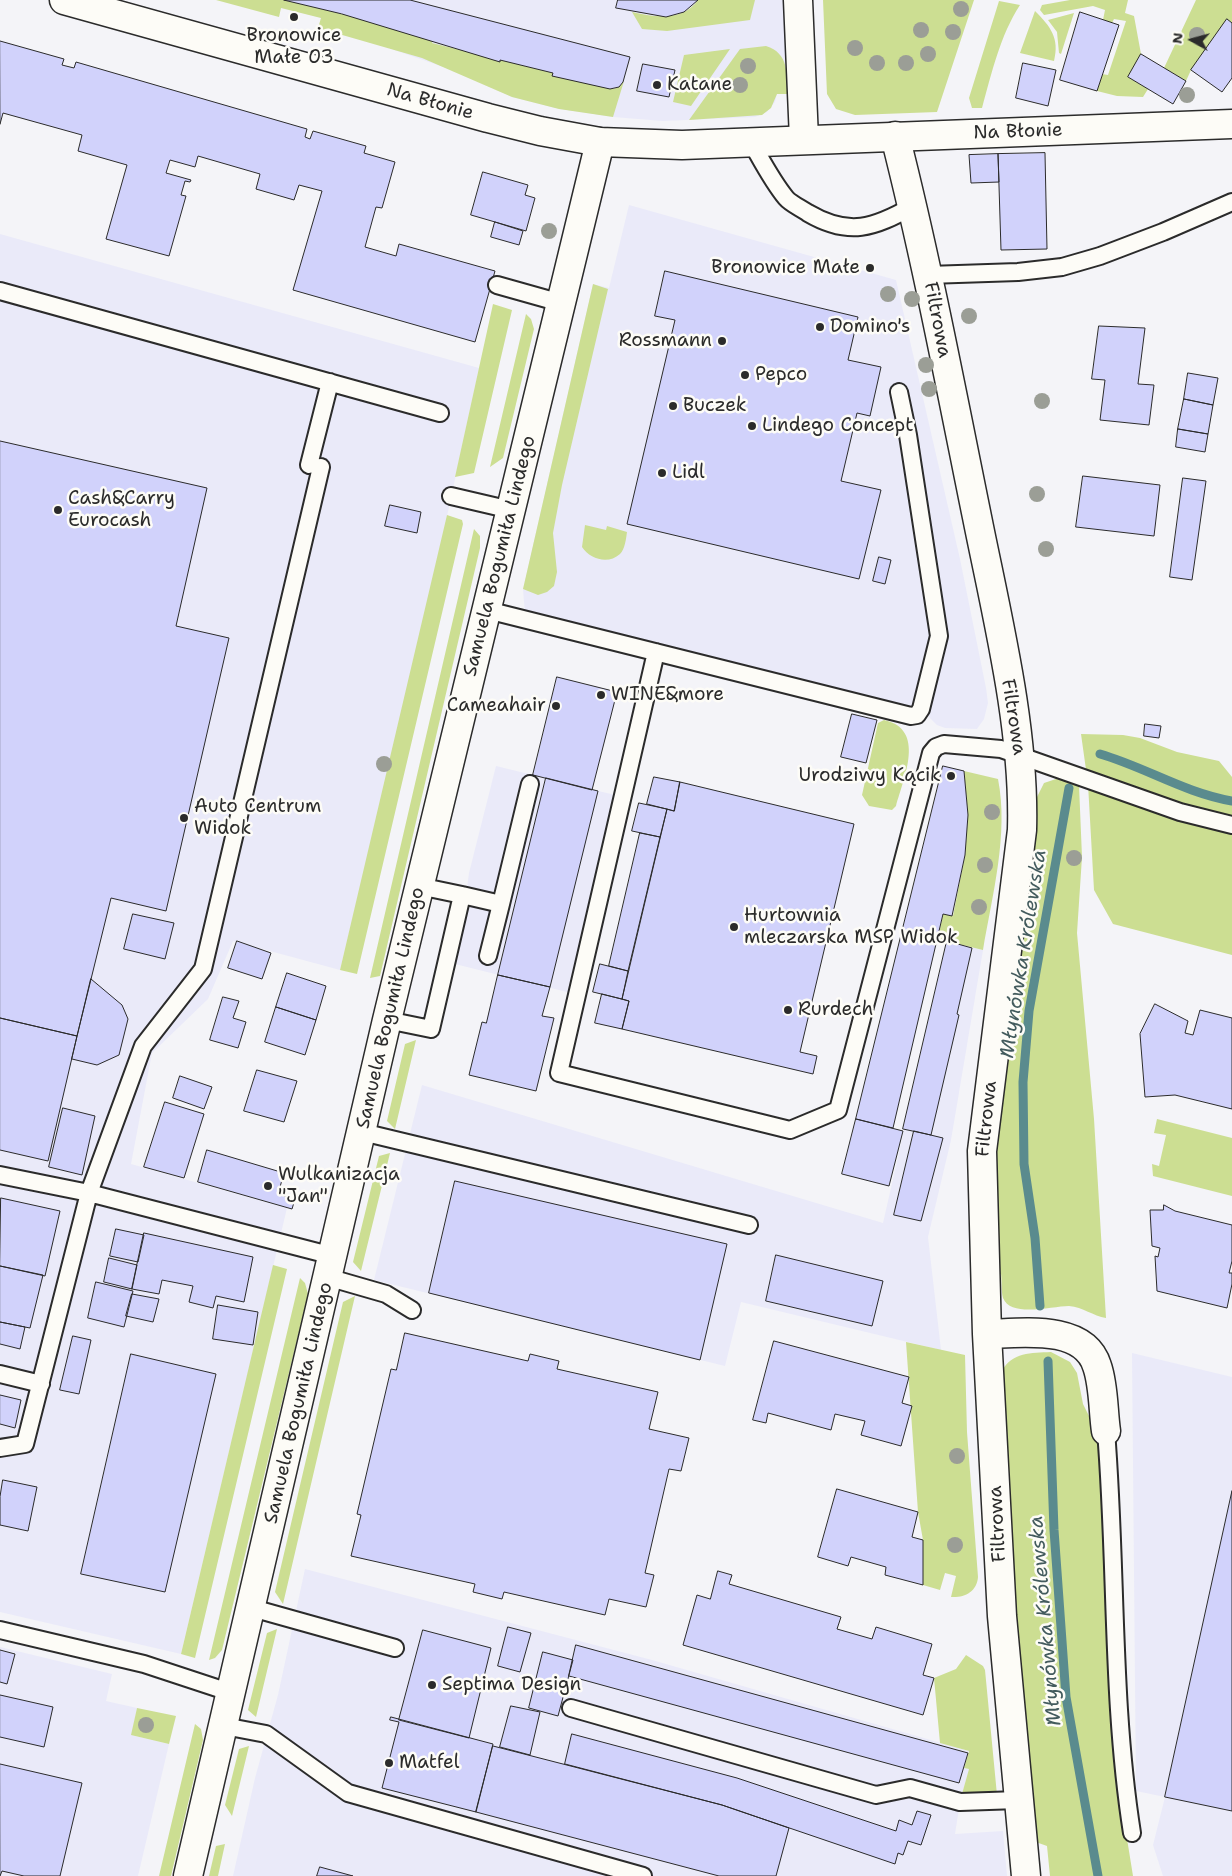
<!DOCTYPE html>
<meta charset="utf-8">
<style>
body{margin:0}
#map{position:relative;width:1232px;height:1876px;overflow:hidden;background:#f4f4f8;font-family:"Shantell Sans",sans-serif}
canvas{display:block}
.north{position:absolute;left:1167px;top:15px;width:50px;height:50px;-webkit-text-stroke:4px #fdfcf7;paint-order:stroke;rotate:277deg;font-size:14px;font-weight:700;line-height:20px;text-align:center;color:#2b2b2b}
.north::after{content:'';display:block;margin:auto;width:18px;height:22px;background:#2b2b2b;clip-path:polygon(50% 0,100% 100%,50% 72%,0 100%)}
</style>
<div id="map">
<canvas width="1232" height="1876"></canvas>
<div class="north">N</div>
</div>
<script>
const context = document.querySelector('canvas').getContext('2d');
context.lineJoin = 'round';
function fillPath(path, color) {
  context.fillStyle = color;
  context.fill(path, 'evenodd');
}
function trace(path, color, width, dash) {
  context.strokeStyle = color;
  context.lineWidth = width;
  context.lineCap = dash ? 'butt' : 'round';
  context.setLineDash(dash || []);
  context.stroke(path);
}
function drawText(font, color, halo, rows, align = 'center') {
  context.font = font + ' "Shantell Sans",sans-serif';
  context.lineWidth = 5;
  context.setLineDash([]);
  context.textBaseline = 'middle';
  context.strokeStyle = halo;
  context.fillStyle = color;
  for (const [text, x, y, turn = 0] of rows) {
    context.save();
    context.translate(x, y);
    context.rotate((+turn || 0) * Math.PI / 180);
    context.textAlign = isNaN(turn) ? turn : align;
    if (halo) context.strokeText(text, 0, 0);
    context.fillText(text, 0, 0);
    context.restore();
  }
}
fillPath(new Path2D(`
 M223 0H784L788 94H777L775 102 767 112 755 117 663 121 613 117 559 109 512 97 452 70 394 50 321 18 281 7Z
 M629 205 896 280 960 559 986 688 988 703 984 719 977 729 945 728 937 725 925 713 525 614 523 589 593 284 609 288Z
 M0 234 479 368 422 632 340 970 233 941 208 999 152 1053 131 1164 287 1208 181 1654 0 1612Z
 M496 766 619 796 571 993 451 963 464 910 469 873Z
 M947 941 983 950 951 1140 928 1237 941 1350 741 1302 725 1366 374 1280 422 1085 883 1223Z
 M1132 1353 1232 1377V1876H1163L1153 1845 1165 1797 1136 1791Z
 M305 1569 652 1660 969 1751 964 1768 969 1769 960 1802 955 1834 1003 1831 1007 1876H233L255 1778 278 1695Z
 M0 1647 112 1674 106 1701 137 1708 132 1735 169 1744 138 1876H0Z`), '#eaeaf9');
fillPath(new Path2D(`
 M216 0H284L342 14 433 41 432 43 553 73V76L613 89 619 87 624 81 613 117 559 109 512 97 422 58 318 28 321 18 281 8 279 17Z
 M698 0H755L750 20 667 31 642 29 632 12C653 17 683 22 698 0Z
 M823 0H974L937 112 855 115 836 109 827 94Z
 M1070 0H1128L1125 13 1134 16 1141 54 1128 77 1148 89 1143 97 1117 96 1097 91 1102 74 1108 75 1126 21 1114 19 1112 23 1103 20 1105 10 1093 6 1044 15 1040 10 1042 5Z
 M1196 0H1232V23L1226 20 1191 70 1186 81 1164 68Z
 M999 1 1020 5C1000 36 992 72 982 108H972L969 98Z
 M1035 11C1050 26 1060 38 1054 61L1020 53Z
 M1074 13 1061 54 1059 53 1057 32 1048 20Z
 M766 46C789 53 787 74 788 94H777L771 108 762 115 689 120 740 49Z
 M730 49 691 106 673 102 684 55Z
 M593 284 608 289 562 485 553 533 557 572 554 586 547 592 538 595 523 589Z
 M493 304 512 310 474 473 455 477Z
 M526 314 531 319 534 329 503 458 490 467Z
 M447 515 462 520 463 524 357 974 340 970Z
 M585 525 606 530 607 526 627 532C626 539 625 549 620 554 608 565 590 559 582 547Z
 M474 529 480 536V548L380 976 370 978Z
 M884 720C926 729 904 777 896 806L892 810 869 806 862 795 878 723Z
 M1081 734 1123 735 1140 738 1177 752 1219 761 1232 777V955L1113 924 1094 890 1088 784Z
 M964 771 998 779C1009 834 992 896 983 950L938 939 943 914 953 916 965 855 968 815Z
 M1059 778 1079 785 1082 857 1077 933 1094 1119 1106 1318C1093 1316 1083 1307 1069 1306 1052 1306 1011 1318 1003 1298 1001 1291 1002 1281 1001 1274L992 1273 994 1151 1037 797 1044 783Z
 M416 1040 395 1129 387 1121 405 1044Z
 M1157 1119 1232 1138V1196L1153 1176 1152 1164 1159 1166 1166 1135 1154 1133Z
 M390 1153 361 1271 353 1262 379 1156Z
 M273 1265 287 1269 195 1658 181 1654Z
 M300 1278 305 1283 308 1294 222 1650 215 1658 209 1660Z
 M355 1296 283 1604 275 1592 343 1302Z
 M906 1342 965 1355 967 1432 978 1577C977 1592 964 1598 951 1597L956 1576 945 1573 940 1590 923 1585V1540L918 1512Z
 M1051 1352 1070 1362 1077 1373 1083 1404 1098 1434 1105 1497 1124 1820 1133 1876H1050L1047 1846 1033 1841 1018 1654 1002 1371C1012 1352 1031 1353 1051 1352Z
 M277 1629 256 1717 248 1710 267 1633Z
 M966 1655 983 1666 985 1670 997 1795 962 1794 969 1769 964 1768 969 1751 940 1743 934 1678 956 1669Z
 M137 1708 176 1716 169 1744 131 1735Z
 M195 1724 201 1729 203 1740 171 1876H159Z
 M249 1746 232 1816 225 1805 239 1749Z
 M225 1844 218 1876H209L216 1846Z`), '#ccde92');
trace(new Path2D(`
 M1100 754C1145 767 1185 793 1232 801
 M1040 1306 1035 1238 1024 1164 1023 1082 1029 1011 1069 788
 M1048 1361 1054 1530 1066 1697 1098 1876`), '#5a8b8e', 9);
const building = new Path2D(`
 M284 0H410L630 57 623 82 619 87 610 89 552 76 553 73 500 60V62L342 14Z
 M618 0H698L684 12 666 17 616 8Z
 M1080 12 1119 25 1097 91 1060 80Z
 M1227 19 1232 23V78L1222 92 1191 70Z
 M0 41 64 59 62 65 74 68 76 62 307 129 305 137 310 139 313 131 366 146 364 153 395 162 382 208 376 207 365 247 396 256 399 244 495 271 475 342 293 290 322 191 299 185 294 200 256 189 260 174 198 156 195 167 170 160 166 173 191 180 190 182 185 181 181 195 186 196 169 256 106 239 127 165 78 151 82 135 3 113 0 124Z
 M1141 54 1186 81 1173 104 1128 77Z
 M1023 63 1056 70 1048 106 1016 98Z
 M643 64 675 70 669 97 637 91Z
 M1045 153 1047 249 1001 250 998 154Z
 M998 154 999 182 971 183 969 155Z
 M483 172 528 185 525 195 535 198 526 231 471 215Z
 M495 222 523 231 519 245 491 237Z
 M665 271 858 317 848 360 881 367 870 416 857 413 841 481 881 490 859 579 627 524 675 320 655 316Z
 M1099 326 1145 328 1138 384 1154 385 1149 425 1100 420 1105 380 1092 379Z
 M1188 373 1218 378 1213 405 1184 399Z
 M1184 399 1213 405 1208 434 1178 429Z
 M1178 429 1208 434 1205 452 1176 447Z
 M0 441 207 488 176 626 229 638 166 911 111 898 77 1036 0 1018Z
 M1083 476 1160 485 1154 536 1076 527Z
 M1183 478 1206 481 1192 580 1170 577Z
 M390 505 421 512 417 533 385 526Z
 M879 557 891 560 885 584 873 581Z
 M557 677 617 692 592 790 533 775Z
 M852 714 877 720 866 763 841 757Z
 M1145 724 1161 726 1159 738 1144 736Z
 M943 766 964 771 968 815 965 855 952 916 943 914 893 1128 856 1119Z
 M654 777 680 782 674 811 647 804Z
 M546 778 598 791 550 987 498 975Z
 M680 782 854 824 800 1052 817 1056 813 1074 622 1029 629 1001 622 999 667 809 674 811Z
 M639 803 667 809 660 837 632 831Z
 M640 833 660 837 628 971 609 966Z
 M133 914 174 923 165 959 124 949Z
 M237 941 271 953 262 979 228 968Z
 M947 941 972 948 957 1014 959 1015 931 1135 903 1129Z
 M600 964 628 971 622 999 593 992Z
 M287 973 326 986 316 1020 276 1007Z
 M498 975 550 987 542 1016 554 1018 536 1091 469 1075 482 1022 486 1023Z
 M91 979 122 1005 128 1019 119 1055 97 1065 72 1059Z
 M602 994 629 1001 622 1029 595 1023Z
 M223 997 239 1001 233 1018 246 1022 238 1048 210 1040Z
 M1155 1004 1188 1021 1185 1033 1193 1035 1200 1010 1232 1018V1109L1175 1095 1145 1097 1140 1034Z
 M276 1007 316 1020 305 1055 265 1042Z
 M0 1018 77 1036 48 1161 0 1150Z
 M257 1070 297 1081 284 1122 244 1111Z
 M180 1076 212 1087 204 1109 173 1098Z
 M165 1102 204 1114 184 1178 144 1167Z
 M63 1108 95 1116 82 1175 49 1167Z
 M856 1119 903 1131 889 1186 842 1174Z
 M914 1131 943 1138 921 1221 894 1215Z
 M207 1150 284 1173 278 1194 295 1199 292 1209 198 1182Z
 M455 1181 727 1244 700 1360 429 1293Z
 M1 1198 60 1211 45 1276 0 1266Z
 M1164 1205 1175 1211 1232 1225V1261L1229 1273H1232V1284L1227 1308 1157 1291 1155 1256 1158 1257 1160 1248 1152 1246 1150 1210H1163Z
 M116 1229 144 1235 138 1262 110 1256Z
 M144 1233 253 1257 244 1302 216 1296 213 1308 189 1302 193 1286 162 1280 159 1294 132 1289Z
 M776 1255 883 1281 872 1326 766 1301Z
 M109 1258 137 1265 132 1289 104 1282Z
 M0 1266 43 1275 30 1328 0 1322Z
 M96 1282 133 1291 124 1327 88 1318Z
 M132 1294 159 1299 153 1322 126 1316Z
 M218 1305 258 1312 253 1345 213 1339Z
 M0 1322 25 1327 20 1349 0 1344Z
 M405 1333 528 1361 530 1354 559 1361 557 1369 658 1392 649 1429 689 1438 681 1471 669 1469 645 1573 654 1575 646 1607 609 1599 605 1615 504 1592 502 1599 473 1592 475 1584 351 1556 361 1515 357 1514 391 1369 396 1370Z
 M73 1336 91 1340 79 1394 60 1390Z
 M774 1341 909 1377 902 1403 912 1406 901 1446 861 1435 865 1421 835 1414 831 1430 768 1413 766 1423 753 1420Z
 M131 1354 216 1374 165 1592 81 1574Z
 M0 1395 21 1400 15 1428 0 1424Z
 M3 1480 37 1487 28 1531 0 1525V1497Z
 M837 1489 918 1512 912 1537 923 1540V1585L885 1575 886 1567 851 1557 848 1566 818 1557Z
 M1232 1491V1811L1165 1797Z
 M718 1571 732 1575 729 1584 841 1617 837 1629 872 1639 876 1627 932 1644 923 1675 934 1678 923 1715 683 1645 697 1595 710 1599Z
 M508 1627 531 1633 520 1672 498 1666Z
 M423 1630 491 1648 469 1738 399 1720Z
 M576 1645 968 1753 959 1783 569 1676Z
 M0 1650 15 1654 7 1684 0 1682Z
 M543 1652 573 1660 558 1716 529 1708Z
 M0 1695 53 1707 44 1747 0 1737Z
 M511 1706 540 1712 530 1755 500 1747Z
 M391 1717 493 1744 476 1812 382 1788 399 1722 390 1720Z
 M572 1734 737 1778 896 1831 899 1820 912 1825 917 1811 931 1815 921 1845 908 1841 903 1855 898 1853 895 1864 722 1805 565 1764Z
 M493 1746 722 1805 789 1828 776 1876H719L476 1812Z
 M0 1764 82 1783 60 1876H24L2 1871 0 1876Z
 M320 1867 353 1876H317Z`);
fillPath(building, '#d1d2fb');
trace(building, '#2b2b2b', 1);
const service = new Path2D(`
 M751 142C762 161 772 181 786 198 791 204 801 208 808 213 849 237 874 228 913 206
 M928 275 1018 272 1062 267 1100 256 1163 232 1232 202
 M497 285 561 303
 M0 291 440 413
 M309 465 330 382
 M321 467 203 969 143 1046 89 1193 333 1256
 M451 496 511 510
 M487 610 911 716 917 715 921 709 939 636 908 435 899 392
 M656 652 559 1073 790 1130 838 1110 931 753 936 747 944 744 1001 749 1180 812 1232 825
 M462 895 501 904 530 784
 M488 956 501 904
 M387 1020 431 1029 462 895 419 886
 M362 1132 749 1225
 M0 1175 89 1193 25 1444 0 1448
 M327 1277 386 1294 412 1310
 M0 1374 41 1384
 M1106 1431C1117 1565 1111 1700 1132 1833
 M252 1608 395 1648
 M0 1630 144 1664 232 1693
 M571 1708 876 1795 910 1788 960 1802 1018 1800
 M224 1726 266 1734 348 1793 643 1876`);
const minor = new Path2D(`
 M798 0 804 139
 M895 136C927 262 951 389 977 517 997 617 1025 728 1022 830L982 1151 987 1334 1002 1616 1026 1876
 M987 1334C1022 1333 1084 1324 1097 1366 1104 1386 1103 1411 1106 1431
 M188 1876 387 1020 600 142`);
const tertiary = new Path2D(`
 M64 0 488 118 540 131 600 142 682 145 1232 124`);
trace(service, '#2b2b2b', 20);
trace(minor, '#2b2b2b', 31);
trace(tertiary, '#2b2b2b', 31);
trace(service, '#fdfcf7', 16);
trace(minor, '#fdfcf7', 28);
trace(tertiary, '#fdfcf7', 28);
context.fillStyle = '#9b9e96';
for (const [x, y] of [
 [961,9],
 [921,30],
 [953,32],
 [1197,35],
 [855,48],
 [928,54],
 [877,63],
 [906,63],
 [748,66],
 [740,85],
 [1187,95],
 [549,231],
 [888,294],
 [912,299],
 [969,316],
 [926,365],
 [929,389],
 [1042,401],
 [1037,494],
 [1046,549],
 [384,764],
 [992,812],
 [1074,858],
 [985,865],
 [979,907],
 [957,1456],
 [955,1545],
 [146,1725]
]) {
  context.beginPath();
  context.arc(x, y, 8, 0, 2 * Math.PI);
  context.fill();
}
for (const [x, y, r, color] of [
 [294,17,5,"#2b2b2b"],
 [657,85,5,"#2b2b2b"],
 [870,268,5,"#2b2b2b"],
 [820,327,5,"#2b2b2b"],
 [722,341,5,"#2b2b2b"],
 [745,375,5,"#2b2b2b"],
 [673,406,5,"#2b2b2b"],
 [752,426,5,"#2b2b2b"],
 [662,473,5,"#2b2b2b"],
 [58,510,5,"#2b2b2b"],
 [601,695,5,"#2b2b2b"],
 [556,706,5,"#2b2b2b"],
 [951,776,5,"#2b2b2b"],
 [184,818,5,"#2b2b2b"],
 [734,927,5,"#2b2b2b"],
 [788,1010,5,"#2b2b2b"],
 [268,1186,5,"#2b2b2b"],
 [432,1685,5,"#2b2b2b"],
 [389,1763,5,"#2b2b2b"]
]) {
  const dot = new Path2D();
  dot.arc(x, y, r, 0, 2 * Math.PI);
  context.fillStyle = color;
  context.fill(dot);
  trace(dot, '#fdfcf7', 2);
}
drawText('19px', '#2b2b2b', '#fdfcf7', [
 ["Bronowice",294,36,"center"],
 ["Małe 03",294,58,"center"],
 ["Katane",667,85],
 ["Bronowice Małe",860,268,"right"],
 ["Domino's",830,327],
 ["Rossmann",712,341,"right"],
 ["Pepco",755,375],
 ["Buczek",683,406],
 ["Lindego Concept",762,426],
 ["Lidl",672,473],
 ["Cash&Carry",68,499],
 ["Eurocash",68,521],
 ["WINE&more",611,695],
 ["Cameahair",546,706,"right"],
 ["Urodziwy Kącik",941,776,"right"],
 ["Auto Centrum",194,807],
 ["Widok",194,829],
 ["Hurtownia",744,916],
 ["mleczarska MSP Widok",744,938],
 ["Rurdech",798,1010],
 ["Wulkanizacja",278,1175],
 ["\"Jan\"",278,1197],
 ["Septima Design",442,1685],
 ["Matfel",399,1763]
], 'left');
drawText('19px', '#2b2b2b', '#fdfcf7', [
 ["Na Błonie",430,102,16],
 ["Na Błonie",1018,132,-2],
 ["Filtrowa",937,320,79],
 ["Samuela Bogumiła Lindego",500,556,-76],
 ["Filtrowa",1013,717,81],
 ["Samuela Bogumiła Lindego",391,1008,-77],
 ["Filtrowa",987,1119,-84],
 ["Samuela Bogumiła Lindego",299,1403,-77],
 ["Filtrowa",998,1524,-93]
]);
drawText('italic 20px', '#435b5d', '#fdfcf7', [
 ["Młynówka Królewska",1024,954,-81],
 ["Młynówka Królewska",1046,1621,-95]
]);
</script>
